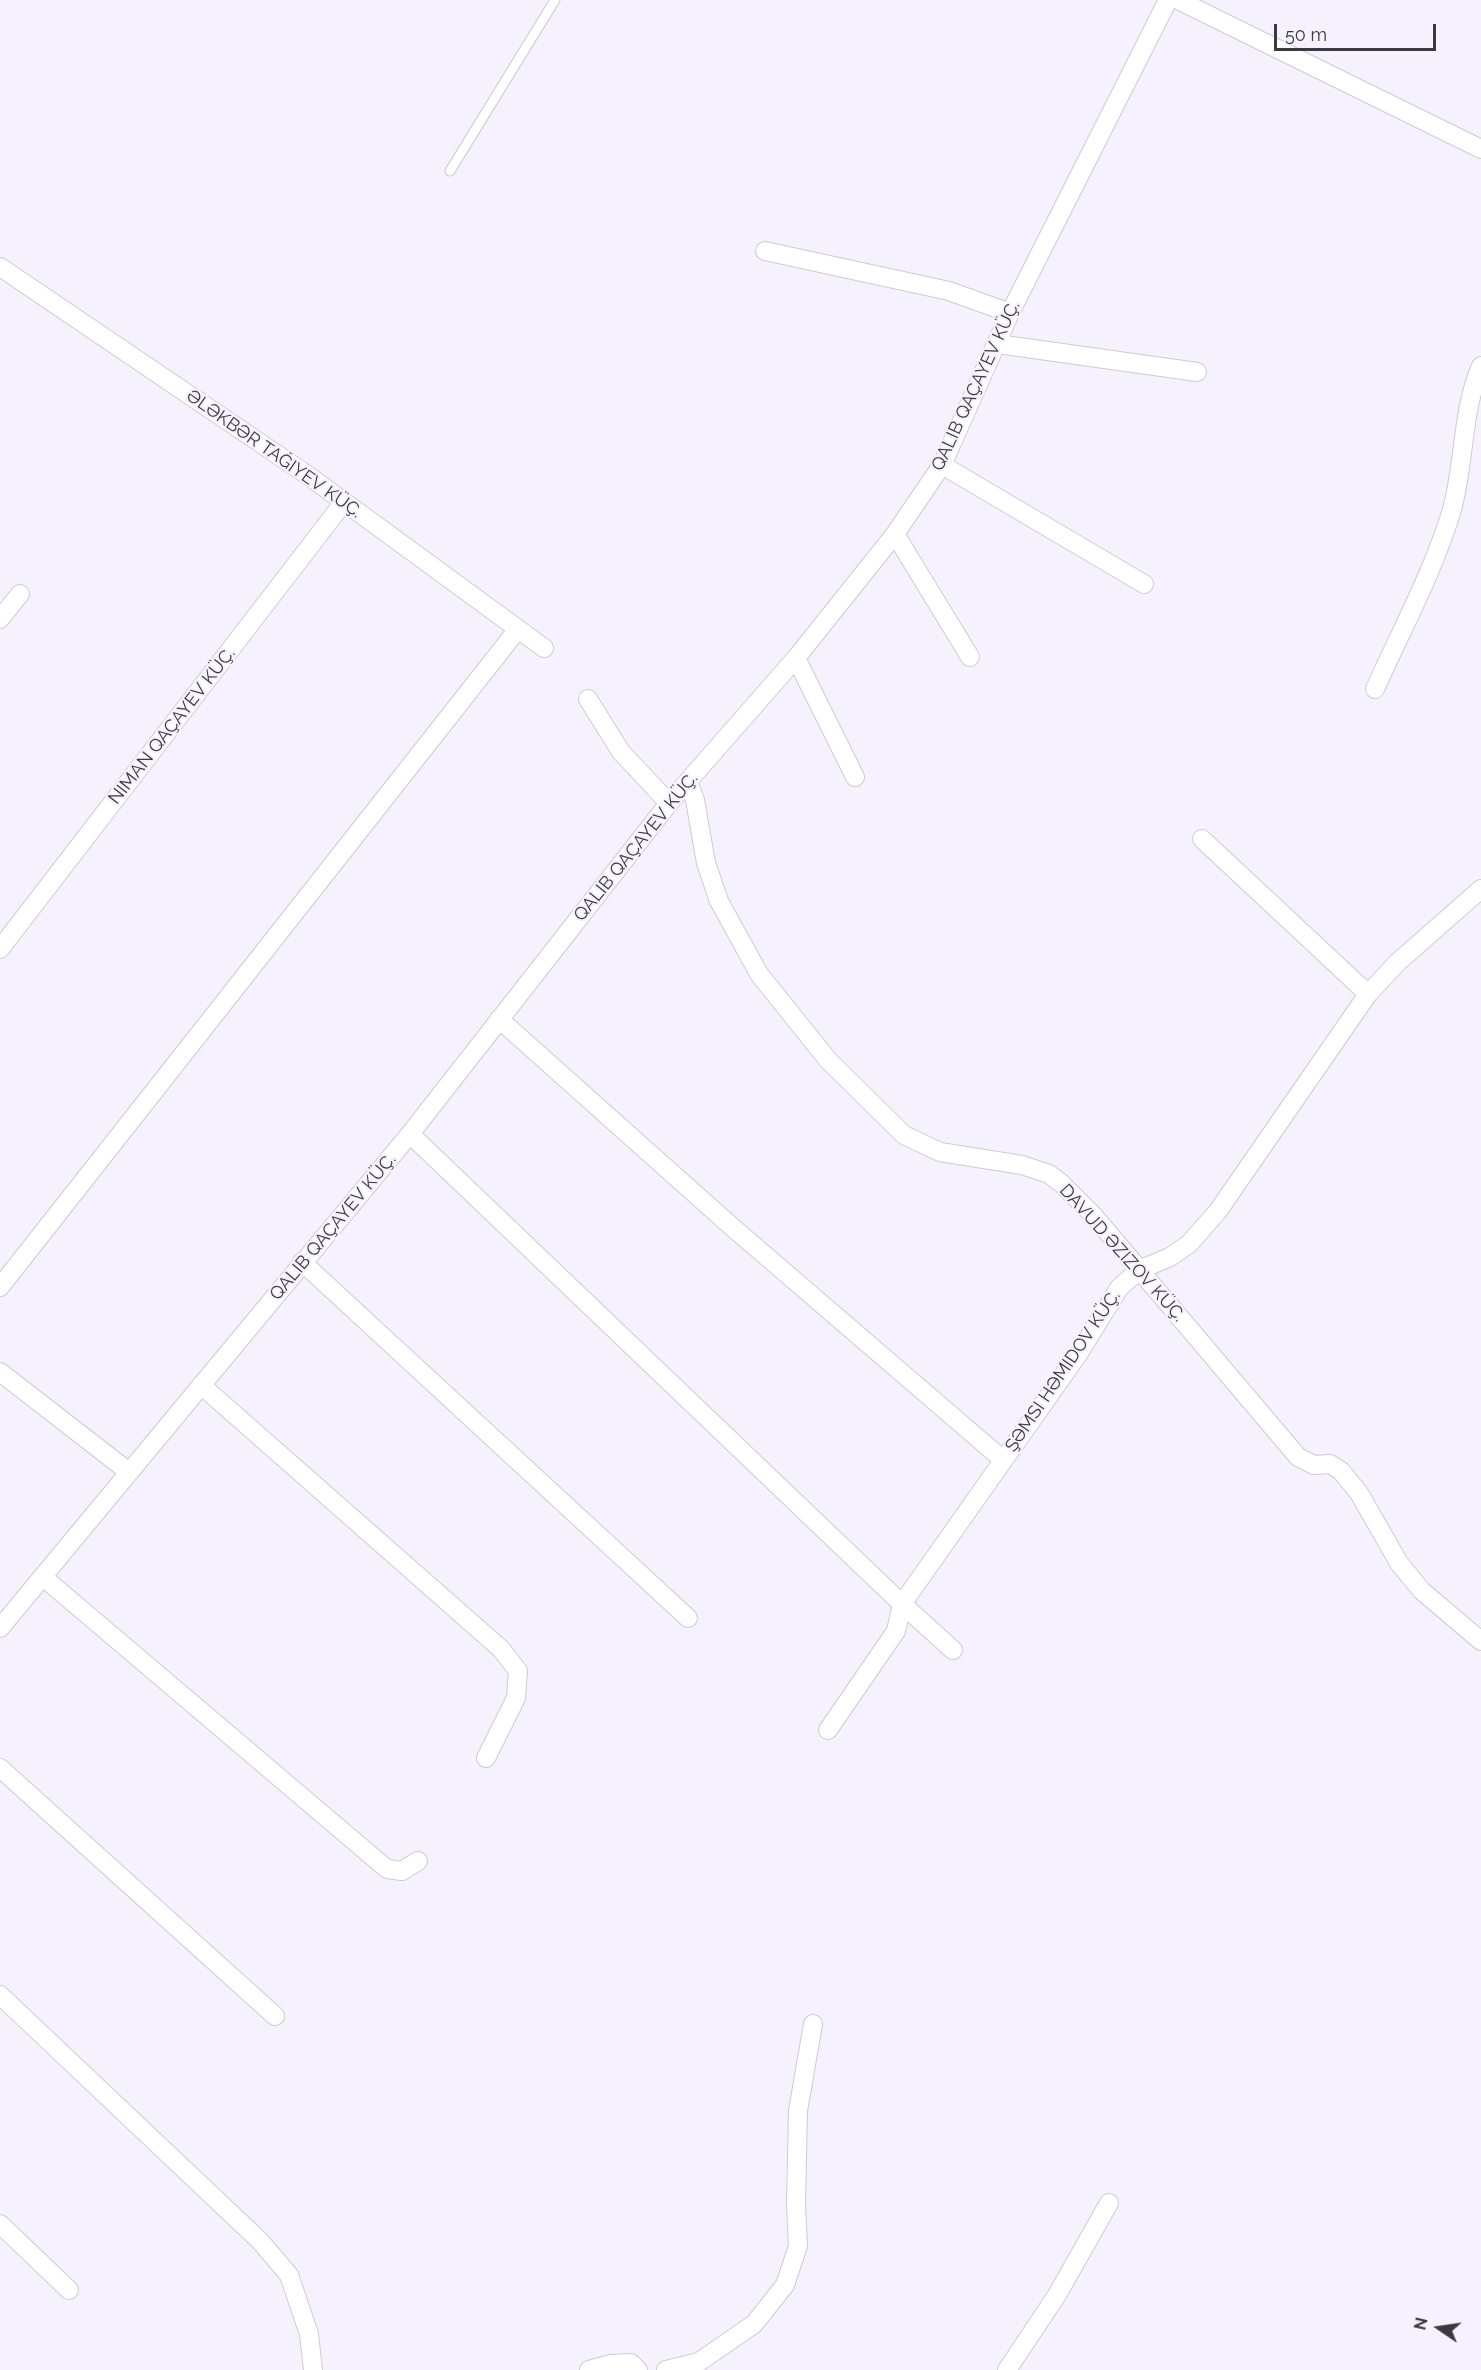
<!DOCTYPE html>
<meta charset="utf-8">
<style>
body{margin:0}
#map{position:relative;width:1481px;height:2370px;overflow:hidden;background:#f5f2fd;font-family:Raleway,sans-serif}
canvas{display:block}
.north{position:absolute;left:1409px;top:2298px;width:60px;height:60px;-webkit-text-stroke:4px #f5f2fd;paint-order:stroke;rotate:283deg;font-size:16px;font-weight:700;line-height:24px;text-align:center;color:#3b3a3e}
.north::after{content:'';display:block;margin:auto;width:21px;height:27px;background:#3b3a3e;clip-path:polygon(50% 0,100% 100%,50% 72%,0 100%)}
.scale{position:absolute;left:1274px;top:24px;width:162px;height:27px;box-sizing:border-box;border:3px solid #3b3a3e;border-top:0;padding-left:8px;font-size:18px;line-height:21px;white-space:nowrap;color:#3b3a3e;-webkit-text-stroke:4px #f5f2fd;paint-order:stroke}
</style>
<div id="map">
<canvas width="1481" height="2370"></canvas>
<div class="north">N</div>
<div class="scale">50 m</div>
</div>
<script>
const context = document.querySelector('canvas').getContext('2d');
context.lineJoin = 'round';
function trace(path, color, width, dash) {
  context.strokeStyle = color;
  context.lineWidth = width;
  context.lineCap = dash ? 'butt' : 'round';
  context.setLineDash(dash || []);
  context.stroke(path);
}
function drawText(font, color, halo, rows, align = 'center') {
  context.font = font + ' Raleway,sans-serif';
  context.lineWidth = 4.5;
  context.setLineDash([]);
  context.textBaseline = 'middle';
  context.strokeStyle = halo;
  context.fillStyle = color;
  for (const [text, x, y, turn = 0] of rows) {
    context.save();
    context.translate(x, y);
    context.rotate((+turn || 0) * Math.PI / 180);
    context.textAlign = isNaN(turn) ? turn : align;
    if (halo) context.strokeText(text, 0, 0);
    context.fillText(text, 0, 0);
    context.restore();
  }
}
const lane = new Path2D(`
 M450 171 555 0`);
const street = new Path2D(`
 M1178 0 1481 149
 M765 251 949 291 1010 313
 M0 267 306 474 544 648
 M998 344 1197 372
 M942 465 1144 584
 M895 534 970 657
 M0 619 20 594
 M796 658 855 777
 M1375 689C1401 631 1432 574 1451 513 1465 466 1461 412 1481 366
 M588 699 621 752 669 803
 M688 782 695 800 706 863 719 901 759 974 828 1060 904 1135 940 1152 1022 1165 1049 1174 1062 1184 1093 1215 1298 1457 1314 1465 1330 1464 1341 1471 1359 1493 1399 1563 1422 1591 1481 1641
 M1202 839 1368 994
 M0 949 344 502
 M499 1019 731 1226 1002 1459
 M410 1134 902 1604 953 1650
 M302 1262 688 1618
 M0 1287 518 629
 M0 1372 129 1472
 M201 1385 501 1649 518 1671 516 1698 486 1758
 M43 1577 387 1869 402 1871 418 1861
 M0 1628 410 1134 669 803 796 658 895 534 942 465 1010 313 1168 0
 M828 1730 896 1631 902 1604 1079 1353 1119 1288 1139 1270 1170 1257 1189 1244 1218 1211 1368 994 1398 962 1481 889
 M0 1768 275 2016
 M0 1995 260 2241 289 2275 309 2334 313 2370
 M0 2224 69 2290
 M589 2370 611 2364 631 2363 638 2370
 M666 2370 699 2362 754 2324 785 2285 798 2246 796 2205 798 2111 813 2024
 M1007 2370 1057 2295 1109 2203`);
trace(lane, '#cdcbd5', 11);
trace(street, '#cdcbd5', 20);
trace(lane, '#fff', 9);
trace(street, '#fff', 18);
drawText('18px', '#3b3a3e', '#f5f2fd', [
 ["QALIB QAÇAYEV KÜÇ.",976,386,-65],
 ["ƏLƏKBƏR TAĞIYEV KÜÇ.",274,454,35],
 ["NIMAN QAÇAYEV KÜÇ.",172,726,-52],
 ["QALIB QAÇAYEV KÜÇ.",636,847,-51],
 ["QALIB QAÇAYEV KÜÇ.",333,1227,-50],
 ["DAVUD ƏZIZOV KÜÇ.",1122,1253,48],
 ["ŞƏMSI HƏMIDOV KÜÇ.",1063,1371,-56]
]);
</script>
